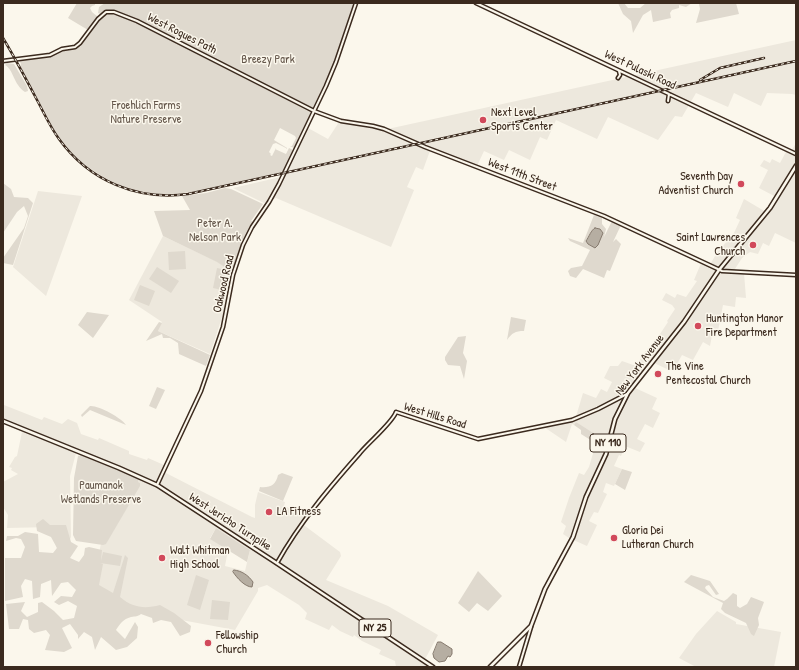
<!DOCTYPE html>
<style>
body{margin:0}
#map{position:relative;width:799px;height:670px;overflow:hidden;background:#fbf7ec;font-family:"Patrick Hand",sans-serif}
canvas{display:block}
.frame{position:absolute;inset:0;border:4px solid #3b2a1e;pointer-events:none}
</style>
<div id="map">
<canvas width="799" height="670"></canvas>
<div class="frame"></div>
</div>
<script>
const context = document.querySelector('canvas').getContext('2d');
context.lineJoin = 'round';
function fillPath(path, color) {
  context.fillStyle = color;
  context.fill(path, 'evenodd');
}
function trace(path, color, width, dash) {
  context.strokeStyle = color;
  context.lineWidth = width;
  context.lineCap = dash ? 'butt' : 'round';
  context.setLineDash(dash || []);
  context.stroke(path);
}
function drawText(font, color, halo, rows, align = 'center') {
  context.font = font + ' "Patrick Hand",sans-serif';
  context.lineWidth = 3;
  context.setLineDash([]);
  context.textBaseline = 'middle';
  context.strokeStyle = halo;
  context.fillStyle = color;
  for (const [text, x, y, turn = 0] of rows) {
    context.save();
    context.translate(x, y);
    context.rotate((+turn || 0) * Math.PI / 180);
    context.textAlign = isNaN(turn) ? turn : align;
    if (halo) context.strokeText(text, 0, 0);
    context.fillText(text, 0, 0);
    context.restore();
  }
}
fillPath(new Path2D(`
 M796 40V95L792 94 767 93 761 106 734 93 728 107 696 93 682 117 675 116 658 140 608 117 597 139 556 120 547 140 540 137 530 160 509 150 504 160 484 151 477 166 431 148 423 170 416 167 407 187 414 190 391 247 276 198 264 203 233 188 285 176 308 128 328 139 339 122 383 130Z
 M796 143V243L775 233 769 246 763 243 758 254 750 252 742 258 733 272 744 273 746 298 736 297 735 307 723 305 718 331 713 330 710 346 703 342 693 360 682 355 677 364 673 362 669 370 652 362 633 387 657 398 652 409 660 413 653 428 645 424 637 439 645 443 640 452 625 446 621 456 619 455 614 466 622 469 614 486 606 483 603 492 607 494 598 513 594 512 589 521 597 525 587 546 569 538 563 534 566 526 561 522 569 498 579 473 584 475 589 467 597 440 602 443 576 422 574 425 572 424 566 442 544 427 575 420 583 393 596 398 601 389 607 392 612 382 604 378 610 366H618L622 361 636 366 645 352 650 346H652L668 322 667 321 675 309 672 305 662 300 666 293 675 298 677 294 686 297 697 281 694 280 702 261 710 265 716 254 734 233 740 220 736 218 744 199 766 212 776 197 759 188 768 170 760 166 764 160 770 163 772 159 780 163 787 150 791 152Z
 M38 191 82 196 46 296 13 267Z
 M163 236 218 262 232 272 225 308 210 354 158 331 162 322 129 300Z
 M4 405 42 420 44 417 62 424 68 419 77 423 81 434 98 440 99 438 129 451V454L147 460 148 458 164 465 162 471 252 517 255 518V505L258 492 285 502 284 506 307 515 301 523 340 552 341 556 326 580 388 606 438 635 423 663 428 667H396L395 661 379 654 381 650 362 641 354 635 353 637 340 631 332 625 329 630 305 619 307 613 299 605 267 585 258 588V591L235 630 90 603 101 543H106L135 493 133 492 141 475 3 418ZM216 528 250 550 245 571 225 566 228 550 210 538Z
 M22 432 76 453 70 476 71 537 64 555 57 554 56 532 52 527 7 528 8 515 3 507V482L18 474 11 470 12 468 9 467 15 457 17 456Z
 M717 611 736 622V624L781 632 774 667H696L679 658 696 634Z`), '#ede8dd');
fillPath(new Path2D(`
 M77 3H95V5L92 6 90 8 92 12 98 17 88 30 68 18Z
 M105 3H354L331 71 312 109 136 19C126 15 109 5 100 14L98 13 99 7Z
 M618 3H624L628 8H640L646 3H692L686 7 679 5V8L672 10 670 13 671 18 653 22 651 10 643 15 633 33 631 21 623 14Z
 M697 3H736L739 14 696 23 700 9 699 4Z
 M106 13 118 15 139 24 310 112V114L294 148 290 146H292L296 138 295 136 280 128 274 140 287 148 286 149V148L276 143 273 144 269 152 271 154 270 155 272 156 276 148 275 149 286 154 289 148 293 150 283 171C273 176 258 177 247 180 203 190 168 202 123 187L122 185 121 186C98 175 76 161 60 140 44 118 33 91 20 67L21 64 19 60 51 56 63 50 77 48 98 21Z
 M7 63 14 64 27 86 28 91 25 92C13 84 14 70 5 65Z
 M3 183 11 189 14 197 28 198 33 203 13 265 3 263V258L24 228 28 216 24 206 17 212 3 233Z
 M225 188 231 189 263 204 251 221 253 222 241 245 232 272 217 262 163 236 154 211 190 210 182 196 206 193Z
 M594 215 602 218V224L606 229 604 237 612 221 621 225 613 242 616 239 621 244 610 271 607 270 604 278 583 269 576 278 570 276 568 271 571 268 582 266 590 250 570 241 568 238 583 243ZM595 228H599L603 233 600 240 595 248 588 244 586 241C590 236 591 231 595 228Z
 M185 251 186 269 169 270 168 252Z
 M157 267 179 281 171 293 149 279Z
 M217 268 226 270 222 290 213 288Z
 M140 285 155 291 149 306 134 300Z
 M87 312 109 315 93 338 78 325Z
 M511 317 526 320 524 331C515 331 512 333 507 340Z
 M159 322 162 323 158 331 210 355 206 366 179 354 178 343 170 338H163L162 334 146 341Z
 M466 336 463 353 467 361 464 379 460 366 448 365 445 360V357L458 337Z
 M157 387 165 390 156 409 149 406Z
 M90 406C98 405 122 418 126 425L90 410 82 417 81 415Z
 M576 422 604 440 602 443 595 439 592 441 581 434V430L574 425Z
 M81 455 139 479 138 482 140 483V486L106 544 103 545 76 541 73 535 74 478 78 456Z
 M622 469 632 472 625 490 615 484Z
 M282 473 293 477 283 501 259 491 260 487C270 488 276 485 278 475Z
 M43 519 50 525H66L71 542 78 546 70 558 79 562 84 555 85 548 89 547 102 550 101 561 103 552 122 556 120 566 100 563 103 564 99 585 113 593 125 555 128 558 120 597C133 608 145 609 160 605L174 613 191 626 190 632 180 636 171 622 161 620 153 623 152 618 141 614C137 617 136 616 131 617 123 619 120 624 116 630L125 639 135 622 138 627 137 638 127 647 116 650 101 637 95 650 92 637 84 632 78 639V635L70 624 62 628 72 648 64 652 45 650 50 635 46 630 34 633 29 629 28 620 23 619 19 629H9L6 604 25 602 21 611 27 617 38 612V603L42 602 54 611 63 620 74 618 77 606 68 601 59 605 54 602 61 596 72 597 76 590 68 582 61 583 52 596 51 580 41 584 40 597 33 599 32 581 25 579 21 586 23 597 5 601V558H21L25 547 21 539 16 538 6 541 7 536H18L25 532 38 534 39 552 53 553 57 548 51 537 37 531 36 524Z
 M216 528 250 550 247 562 210 539Z
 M478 571 502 596 488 611 477 603 469 612 458 603Z
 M196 575 209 580 200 610 187 605Z
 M691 575 710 581 719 594 716 595 709 585 706 586 705 588 713 597 724 601 727 599 733 593 737 595V606L740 608 747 604 751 597 764 602 758 618 759 625 754 636 751 634 746 623 725 613 721 609 723 603 684 582Z
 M212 600 230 602 228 620 210 619Z`), '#dfd9ce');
const water = new Path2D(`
 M595 228 600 229 603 233 598 245 595 248 588 244 586 241C589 237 591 230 595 228Z
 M234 570C242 571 248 575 253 582L252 587C245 587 237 578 233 572Z
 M438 642H441L452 649V654L450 657 448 656 445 661 439 662 434 658 433 654Z`);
fillPath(water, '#b6aea2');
trace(water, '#85796d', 1);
const tertiary = new Path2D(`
 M3 61 50 55 62 49 75 47 80 43 98 19 106 12H114L137 21 314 111 341 121 373 126 384 129 425 147 604 216 722 271 796 275
 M277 563C300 522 329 488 360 453 368 443 393 422 396 412L478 439 572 420 598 409 627 394
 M519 667 531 627`);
const secondary = new Path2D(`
 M476 3 796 154
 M618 78 620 75 619 71
 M668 101 669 94
 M157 485 201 391 223 327 233 275 243 245 252 227 269 202 279 184 326 86 336 62 356 3`);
const primary = new Path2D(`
 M3 421 119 468 157 485 275 562 433 667
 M490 667 531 626 545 589 573 537 586 497 606 454 615 419 628 393 684 322 719 270 770 208 796 166`);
trace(tertiary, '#3b2a1e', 5);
trace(secondary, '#3b2a1e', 5);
trace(primary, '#3b2a1e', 5.5);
trace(tertiary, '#fbf7ec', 2);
trace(secondary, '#fbf7ec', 2);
trace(primary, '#fbf7ec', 2.5);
const rail = new Path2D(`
 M3 38C15 58 26 79 37 100 44 113 50 127 59 139 89 181 138 201 188 194L796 61
 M700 80 720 68 764 58`);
trace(rail, '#3b2a1e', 2.5);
trace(rail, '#fbf7ec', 1, [3]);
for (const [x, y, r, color] of [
 [483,120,4,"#d1495b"],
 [741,184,4,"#d1495b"],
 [753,245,4,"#d1495b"],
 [698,326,4,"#d1495b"],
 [658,374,4,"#d1495b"],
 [269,512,4,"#d1495b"],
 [614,538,4,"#d1495b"],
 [162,558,4,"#d1495b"],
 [208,643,4,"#d1495b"]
]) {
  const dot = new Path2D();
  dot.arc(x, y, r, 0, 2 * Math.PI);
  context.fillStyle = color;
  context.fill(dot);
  trace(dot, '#fbf7ec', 1.5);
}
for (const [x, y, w] of [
 [608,443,36],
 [375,628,32]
]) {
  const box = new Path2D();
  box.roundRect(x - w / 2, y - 9, w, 18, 3);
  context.fillStyle = '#fbf7ec';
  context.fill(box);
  trace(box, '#3b2a1e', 1);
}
drawText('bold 11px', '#3b2a1e', null, [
 ["NY 110",608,443],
 ["NY 25",375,628]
]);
drawText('12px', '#3b2a1e', '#fbf7ec', [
 ["West Rogues Path",182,34,27],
 ["West Pulaski Road",640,70,25],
 ["West 11th Street",522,175,21],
 ["Oakwood Road",224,284,-77],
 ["New York Avenue",640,365,-53],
 ["West Hills Road",435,416,17],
 ["West Jericho Turnpike",230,522,33]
]);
drawText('12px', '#64564a', '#fbf7ec', [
 ["Breezy Park",268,60],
 ["Froehlich Farms",146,106],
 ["Nature Preserve",146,120],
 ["Peter A.",215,224],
 ["Nelson Park",215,238],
 ["Paumanok",101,486],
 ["Wetlands Preserve",101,500]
]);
drawText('12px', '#3b2a1e', '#fbf7ec', [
 ["Next Level",491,113],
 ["Sports Center",491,127],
 ["Seventh Day",733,177,"right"],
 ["Adventist Church",733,191,"right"],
 ["Saint Lawrences",745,238,"right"],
 ["Church",745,252,"right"],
 ["Huntington Manor",706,319],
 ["Fire Department",706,333],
 ["The Vine",666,367],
 ["Pentecostal Church",666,381],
 ["LA Fitness",277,512],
 ["Gloria Dei",622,531],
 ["Lutheran Church",622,545],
 ["Walt Whitman",170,551],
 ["High School",170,565],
 ["Fellowship",216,636],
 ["Church",216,650]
], 'left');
</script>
